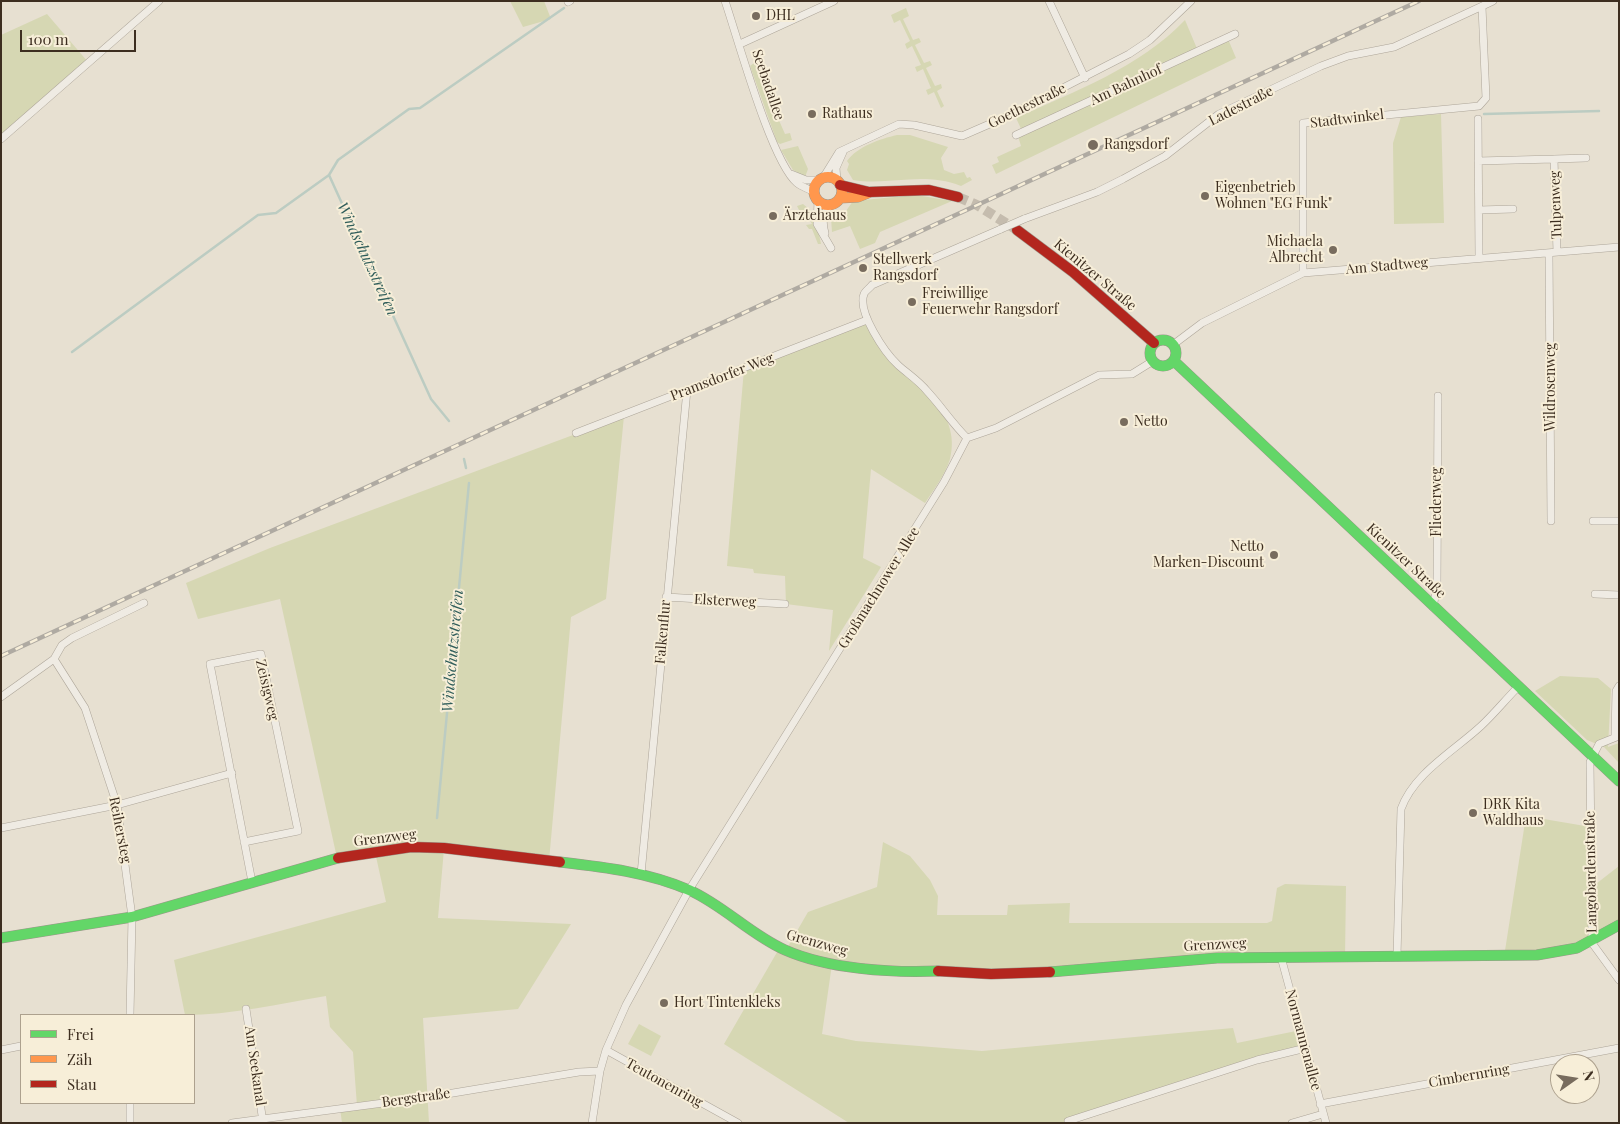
<!DOCTYPE html>
<meta charset="utf-8">
<style>
body{margin:0}
#map{position:relative;width:1620px;height:1124px;overflow:hidden;background:#e7e0d1;font-family:"Playfair Display",serif}
canvas{display:block}
.frame{position:absolute;inset:0;border:2px solid #3d2e20;pointer-events:none}
.legend{position:absolute;left:20px;top:1014px;width:175px;height:90px;box-sizing:border-box;background:#f7eed8;border:1px solid #ada18e;margin:0;padding:6px 9px;list-style:none;font-size:15px;color:#3d2e20}
.legend li{display:flex;align-items:center;gap:10px;height:25px}
.legend b{width:25px;border:1px solid #ada18e}
.north{position:absolute;left:1550px;top:1054px;width:50px;height:50px;box-sizing:border-box;background:#f7eed8;border:1px solid #ada18e;border-radius:50%;rotate:77deg;font-size:14px;font-weight:700;line-height:20px;text-align:center;color:#3d2e20}
.north::after{content:'';display:block;margin:auto;width:18px;height:22px;background:#786c5e;clip-path:polygon(50% 0,100% 100%,50% 72%,0 100%)}
.scale{position:absolute;left:20px;top:30px;width:116px;height:22px;box-sizing:border-box;border:2px solid #3d2e20;border-top:0;padding-left:6px;font-size:15px;line-height:18px;white-space:nowrap;color:#3d2e20;-webkit-text-stroke:4px #f7eed8;paint-order:stroke}
</style>
<div id="map">
<canvas width="1620" height="1124"></canvas>
<div class="frame"></div>
<ul class="legend">
<li><b style="height:6px;background:#63d668"></b>Frei</li>
<li><b style="height:6px;background:#ff974d"></b>Zäh</li>
<li><b style="height:6px;background:#b3261e"></b>Stau</li>
</ul>
<div class="north">N</div>
<div class="scale">100 m</div>
</div>
<script>
const context = document.querySelector('canvas').getContext('2d');
context.lineJoin = 'round';
function fillPath(path, color) {
  context.fillStyle = color;
  context.fill(path, 'evenodd');
}
function trace(path, color, width, dash) {
  context.strokeStyle = color;
  context.lineWidth = width;
  context.lineCap = dash ? 'butt' : 'round';
  context.setLineDash(dash || []);
  context.stroke(path);
}
function drawText(font, color, halo, rows, align = 'center') {
  context.font = font + ' "Playfair Display",serif';
  context.lineWidth = 4;
  context.setLineDash([]);
  context.textBaseline = 'middle';
  context.strokeStyle = halo;
  context.fillStyle = color;
  for (const [text, x, y, turn = 0] of rows) {
    context.save();
    context.translate(x, y);
    context.rotate((+turn || 0) * Math.PI / 180);
    context.textAlign = isNaN(turn) ? turn : align;
    if (halo) context.strokeText(text, 0, 0);
    context.fillText(text, 0, 0);
    context.restore();
  }
}
fillPath(new Path2D(`
 M510 1H544L551 19 523 27Z
 M906 8 909 16 903 19 913 40 919 38 921 42 915 45 924 63 930 61 932 65 926 68 935 86 941 84 942 88 937 91 944 106 941 108 934 92 928 95 926 90 931 88 923 69 917 72 915 67 921 65 912 46 907 49 905 44 910 41 900 20 894 23 891 15Z
 M47 14 88 62 1 139V35Z
 M1185 20 1198 51 1228 39 1236 58 996 174 992 165 999 162 997 157 1021 146 1018 136 1023 133 1016 118C1075 91 1139 68 1185 20Z
 M754 63H759L768 83 763 84 785 134 790 133 792 140 780 144 777 142 750 66Z
 M1441 114 1444 223 1394 224 1393 143 1401 117Z
 M897 135H910L948 147 941 158 944 170 954 174 964 172 967 178 970 177 972 180 961 186C922 171 890 186 853 180L847 170 849 164 847 161C858 146 880 139 897 135Z
 M798 146 808 169 805 177 793 170 781 150Z
 M916 195 952 201 880 232 875 243 860 249 850 226 832 232 831 218 846 211 853 201Z
 M803 204 815 214 821 244H818L812 229H809L806 225 812 224 805 211 800 212 797 206Z
 M867 320C872 329 877 338 884 346 911 377 963 411 950 459 945 475 934 489 925 503L871 469 863 558 881 567 829 651 833 610 786 604 785 576 754 573 753 569 727 566 744 369Z
 M624 416 606 599 571 617 549 861 444 849 438 918 571 924 518 1009 423 1018 429 1123H342L340 1108 357 1106 353 1052 330 1027 326 996C280 1004 230 1015 185 1015L174 960 386 902 375 852 337 858 280 599 198 619 186 583 270 548Z
 M1560 676 1598 678 1611 689 1608 747 1619 743V763L1604 747 1587 740 1535 691Z
 M1526 816 1591 827 1592 887 1619 866V925L1592 943 1504 957Z
 M883 842 910 856 930 880 938 896 937 915H1007L1008 905 1070 903 1069 923H1267L1272 921 1277 888 1285 884 1346 886 1345 958 1281 957 991 974 832 964 822 1034 856 1041 982 1051 1233 1028 1237 1043 1301 1030 1306 1048 1063 1123H849L724 1044 780 947 786 950 808 912 877 887Z
 M639 1024 661 1036 651 1056 628 1044Z`), '#d6d7b3');
trace(new Path2D(`
 M1484 114 1599 111
 M329 175 431 399 449 421
 M72 352 258 215 276 213 329 175 338 160 409 109 420 108 564 8
 M464 459 466 468
 M437 818 469 483`), '#bcccc2', 2.5);
trace(new Path2D(`
 M958 197 977 205 1017 230`), '#c5bcae', 10, [10, 5]);
const street = new Path2D(`
 M725 1C738 39 771 161 797 183 802 187 809 189 814 192
 M1049 1 1085 78
 M568 2 570 1
 M740 44 834 1
 M1478 119 1479 258
 M1016 135 1235 34
 M1 139 159 1
 M1554 159 1586 158
 M1478 161 1554 159 1557 252
 M791 174 806 180H819
 M823 178 839 152 899 124 914 125 962 136 1008 116 1129 54 1150 40 1191 1
 M837 181 836 168 844 150
 M818 201 817 224 831 248
 M1479 210 1513 209
 M1024 219 1097 192 1123 179 1165 156 1219 114 1321 66 1348 56 1394 47 1493 1
 M825 233C822 223 823 212 831 204
 M1549 253 1551 521
 M1303 273V123L1479 106 1486 98 1482 7
 M1174 344 1202 323 1303 273 1619 247
 M576 433 867 320
 M967 438C952 423 941 406 927 391 919 381 908 374 898 365 885 353 857 312 864 294 865 291 870 288 872 285L1001 229
 M967 438 996 428 1099 375 1132 374 1153 361
 M1593 521H1619
 M1595 594 1619 595
 M666 597 785 604
 M1433 607 1437 587 1438 396
 M54 659 85 708 117 805 132 917 130 1015
 M1 697 54 659 62 645 72 638 144 603
 M1615 736 1616 691 1619 686
 M1619 736 1599 744 1590 762 1592 943 1619 980
 M1 828 117 805 232 773
 M244 842 298 831 261 654 210 664 252 882
 M641 874 687 390
 M1397 956 1401 809C1414 773 1454 751 1481 726 1494 714 1506 699 1519 686
 M1281 957 1326 1123
 M246 1009 263 1122
 M1 1050 21 1046
 M606 1050 738 1123
 M130 1103V1123
 M1320 1104 1619 1048
 M1068 1121 1257 1060 1306 1048
 M232 1123 429 1097 579 1072 600 1071
 M592 1123 600 1071 606 1050 626 1005 689 890 944 482 967 438
 M1292 1123 1323 1114`);
const fast = new Path2D(`
 M1150 353a13 13 0 1 1 26 0a13 13 0 1 1-26 0Z
 M1174 361 1619 781
 M560 862C603 867 648 872 689 890 723 905 751 935 785 950 828 969 891 973 938 971
 M1 938 132 917 338 858
 M1050 972 1217 958 1537 955 1577 948 1619 925`);
const slow = new Path2D(`
 M814 191a14 14 0 1 1 28 0a14 14 0 1 1-28 0Z
 M840 198 858 197 868 193`);
const jam = new Path2D(`
 M840 185 869 192 929 190 958 197
 M1017 230 1073 272 1154 343
 M338 858 411 847 444 848 560 862
 M938 971 991 974 1050 972`);
trace(street, '#ada599', 8);
trace(fast, '#9c958a', 11);
trace(slow, '#9c958a', 11);
trace(jam, '#9c958a', 11);
trace(street, '#efebe3', 7);
trace(fast, '#63d668', 10);
trace(slow, '#ff974d', 10);
trace(jam, '#b3261e', 10);
const rail = new Path2D(`
 M1 656 1419 1`);
trace(rail, '#afaaa2', 4.5);
trace(rail, '#f7eed8', 2.5, [8]);
const streetBridge = new Path2D(`
 M1001 229 1024 219`);
trace(streetBridge, '#ada599', 8, []);
trace(streetBridge, '#efebe3', 7);
for (const [x, y, r, color] of [
 [756,16,5,"#786c5e"],
 [812,114,5,"#786c5e"],
 [1093,145,6,"#786c5e"],
 [1205,196,5,"#786c5e"],
 [773,216,5,"#786c5e"],
 [1333,250,5,"#786c5e"],
 [863,268,5,"#786c5e"],
 [912,302,5,"#786c5e"],
 [1124,422,5,"#786c5e"],
 [1274,555,5,"#786c5e"],
 [1473,813,5,"#786c5e"],
 [664,1003,5,"#786c5e"]
]) {
  const dot = new Path2D();
  dot.arc(x, y, r, 0, 2 * Math.PI);
  context.fillStyle = color;
  context.fill(dot);
  trace(dot, '#f7eed8', 2);
}
drawText('14px', '#3d2e20', '#f7eed8', [
 ["DHL",766,16],
 ["Rathaus",822,114],
 ["Rangsdorf",1104,145],
 ["Eigenbetrieb",1215,188],
 ["Wohnen \"EG Funk\"",1215,204],
 ["Ärztehaus",783,216],
 ["Michaela",1323,242,"right"],
 ["Albrecht",1323,258,"right"],
 ["Stellwerk",873,260],
 ["Rangsdorf",873,276],
 ["Freiwillige",922,294],
 ["Feuerwehr Rangsdorf",922,310],
 ["Netto",1134,422],
 ["Netto",1264,547,"right"],
 ["Marken-Discount",1264,563,"right"],
 ["DRK Kita",1483,805],
 ["Waldhaus",1483,821],
 ["Hort Tintenkleks",674,1003]
], 'left');
drawText('14px', '#3d2e20', '#f7eed8', [
 ["Seebadallee",768,85,71],
 ["Am Bahnhof",1126,85,-25],
 ["Goethestraße",1027,106,-26],
 ["Ladestraße",1241,106,-27],
 ["Stadtwinkel",1347,119,-7],
 ["Tulpenweg",1556,205,-92],
 ["Am Stadtweg",1387,266,-5],
 ["Kienitzer Straße",1095,275,40],
 ["Pramsdorfer Weg",722,377,-21],
 ["Wildrosenweg",1551,387,-90],
 ["Fliederweg",1437,502,-90],
 ["Kienitzer Straße",1406,561,43],
 ["Großmachnower Allee",879,588,-58],
 ["Elsterweg",725,601,3],
 ["Falkenflur",663,632,-85],
 ["Zeisigweg",267,690,77],
 ["Reihersteg",120,830,79],
 ["Grenzweg",385,838,-7],
 ["Langobardenstraße",1591,872,-91],
 ["Grenzweg",817,943,16],
 ["Grenzweg",1215,945,-3],
 ["Normannenallee",1303,1040,75],
 ["Am Seekanal",255,1066,82],
 ["Cimbernring",1469,1076,-10],
 ["Teutonenring",664,1083,29],
 ["Bergstraße",416,1098,-8]
]);
drawText('italic 15px', '#2f5d5a', '#f7eed8', [
 ["Windschutzstreifen",367,259,65],
 ["Windschutzstreifen",453,651,-85]
]);
</script>
